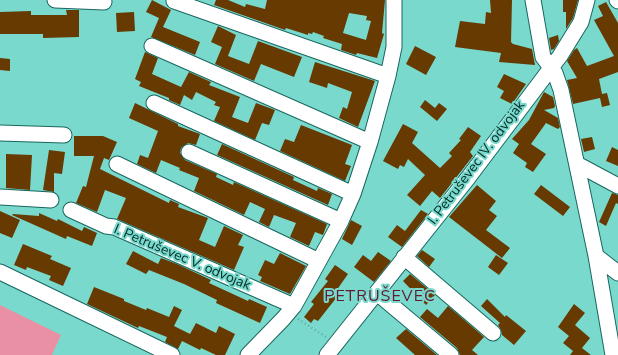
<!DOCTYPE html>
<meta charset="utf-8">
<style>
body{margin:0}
canvas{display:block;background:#7ad9cd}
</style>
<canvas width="618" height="355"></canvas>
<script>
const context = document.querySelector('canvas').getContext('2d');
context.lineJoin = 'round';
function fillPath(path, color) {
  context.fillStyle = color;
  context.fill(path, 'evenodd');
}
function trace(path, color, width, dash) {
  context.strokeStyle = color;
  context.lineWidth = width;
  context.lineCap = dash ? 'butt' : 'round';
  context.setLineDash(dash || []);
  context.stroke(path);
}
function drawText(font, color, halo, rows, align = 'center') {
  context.font = font + ' "Nunito Sans",sans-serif';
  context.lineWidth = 4;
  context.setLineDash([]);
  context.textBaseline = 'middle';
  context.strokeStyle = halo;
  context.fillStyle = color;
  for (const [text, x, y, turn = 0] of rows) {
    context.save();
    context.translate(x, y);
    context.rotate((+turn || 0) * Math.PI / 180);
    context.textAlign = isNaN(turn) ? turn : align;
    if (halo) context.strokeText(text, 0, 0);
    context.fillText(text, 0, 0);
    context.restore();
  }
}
fillPath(new Path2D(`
 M0 305 61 335 52 355H0Z`), '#e990a5');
fillPath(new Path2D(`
 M152 0 171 10 163 27 200 42 195 55 151 37 159 18 146 12Z
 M216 0H228L245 7 246 4 265 9 267 0H385L382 33 384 34 377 58 357 53 356 55 341 50 342 44 323 38 324 36 313 32 312 34 308 33V35L286 28 285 30 214 5ZM349 13 367 16 366 20 371 21 366 40 343 33Z
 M490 0H512L511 42 513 44 532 49 535 65 499 62 501 53 455 47 460 21 485 24 486 12 491 13Z
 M563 0H578L573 18 566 29V12H563Z
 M606 2 618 23V72L599 79 602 94 607 93 610 105 602 107 600 98 573 104 567 80 577 78 567 61 574 50 577 48 587 66 614 56 594 20 603 16 598 6Z
 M66 10H79V37L43 38V34H0V12L31 11V15H67Z
 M134 12 135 31 117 32 116 13Z
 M218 26 236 35 228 56 249 64 258 41 302 57 294 77 261 64 254 81 215 64 222 47 211 42Z
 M558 35 559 41 554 49 551 50 549 38Z
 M415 46 436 57 426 75 406 64Z
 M145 52 158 58 152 74 181 87 189 72 211 82 209 85 240 97 232 117 248 123 256 103 275 110 269 125 262 123 255 140 214 121 220 107 214 105 216 102 196 92 192 100 184 95 180 105 169 100V98L139 86 141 82 135 79Z
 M0 58 10 59V71L0 70Z
 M315 62 375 81 358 127 339 118 343 107 347 109 352 92 328 83 327 88 309 82Z
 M504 74 526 84 512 104 500 98 504 91 497 87Z
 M544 92 553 97 555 106 554 108 544 110 558 118 560 127 558 129 546 123 531 144 546 154 533 172 525 167 527 163 513 153 519 144 512 139 529 120Z
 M425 100 435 108 439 103 447 109 437 121 420 107Z
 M135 103 178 124V126L200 134 196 145 188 143 181 148 180 153 185 160 217 174 216 177 233 185 234 182 327 224 323 235 315 232 309 246 290 237 296 223 274 215 269 227 259 222 265 209 250 202 244 215 194 191 199 178 179 170 180 168 161 160 156 173 137 164 140 155 148 158 158 131 129 118Z
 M403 124 418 132 412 143 440 168 452 156 449 153 461 140 459 139 468 127 481 136 470 152 473 156 440 198 432 191 420 206 407 195 425 175 408 159 404 167 400 165 398 169 383 161Z
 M301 125 352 145 345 164 351 166 345 181 280 151 285 139 294 142Z
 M74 136H103L117 142 109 160 104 158 100 169 169 203 170 200 179 204 178 207 208 218 199 240 215 247 224 226 243 235 238 245 244 247 234 270 117 219 126 198 105 190 97 212 76 203 83 186 86 187 94 156H74Z
 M592 137 595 149 584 152 581 139Z
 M222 144 294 177 293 180 317 191 318 188 332 194 328 205 217 155Z
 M612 147 618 150V166L606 161Z
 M49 150 65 152 62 174 54 173V192L43 190Z
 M6 154 32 155 30 190 6 188Z
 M477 185 496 201 489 210 497 216 486 230 510 248 502 258 449 217Z
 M541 185 570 207 563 216 534 194Z
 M612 193 618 195V204L616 203 606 226 599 222Z
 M421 210 428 214 402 247 388 237 397 225 405 231Z
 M0 211 20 220 12 238 0 233Z
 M39 213 57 221 58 219 82 231 84 227 97 233 92 246 67 236 66 239 12 215 13 214 39 216Z
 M351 220 362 226 352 245 342 239Z
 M23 244 52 256 50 259 71 268 63 286 49 280 51 276 27 267 26 270 14 265Z
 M422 250 435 259 429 267 417 256Z
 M133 251 158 264 161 258 177 264 211 280 209 283 248 301 249 299 267 307 260 323 216 303 217 300 184 284 149 270 146 274 126 264Z
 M378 252 391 261 374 282 354 267 363 255 371 261Z
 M280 253 306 266 290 294 260 281 262 277 258 275 265 260 274 264Z
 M496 255 508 263 499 275 488 267Z
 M335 265 348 274 334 294 337 297 318 321 314 319 311 323 304 317 314 304 311 302 328 281 325 279Z
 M410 274 435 295 426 305 403 281Z
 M94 287 124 299V301L146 310 147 308 169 317 174 306 182 310 174 326 190 334 196 323 216 333 219 326 235 334 225 355H216L201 348 200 350 182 341 178 349 165 342 167 337 139 326 138 328 87 304Z
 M487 299 505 317 506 315 526 331 514 345 502 335 501 330 498 325 500 323 481 306Z
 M574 304 585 313 575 325 590 338 582 348 591 355H570L573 351 563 343 569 336 558 327Z
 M448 306 484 337 472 350 478 355H460L457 348 420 317 427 309 438 318Z
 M406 329 437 355H415L396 338Z`), '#663a01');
const minor = new Path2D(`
 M55 0 104 2
 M533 0 543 57 555 73 561 90 596 256 613 355
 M617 0 618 1
 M174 1 388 76
 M152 46 370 142
 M154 103 353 194
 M0 133 64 135
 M189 152 341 221
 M117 164 319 261
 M577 164 618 186
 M0 197 51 200
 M71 210 106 226 114 227 294 306
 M596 256 618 273
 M404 257 493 333
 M0 272 172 355
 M377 293 451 355
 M248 355 283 319 294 306 341 221 353 194 370 142 388 76 394 47V0
 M327 355 468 178 560 56 581 22 587 0`);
trace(minor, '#18675f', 17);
trace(new Path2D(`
 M298 319 326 337`), '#55a49b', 2, [1, 3]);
trace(minor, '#fff', 15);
drawText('14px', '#002b27', '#7ad9cd', [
 ["I. Petruševec IV. odvojak",477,163,-53],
 ["I. Petruševec V. odvojak",182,258,23]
]);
context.letterSpacing = '1px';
drawText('16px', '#5f1b31', '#7ad9cd', [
 ["PETRUŠEVEC",380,297]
]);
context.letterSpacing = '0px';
</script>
